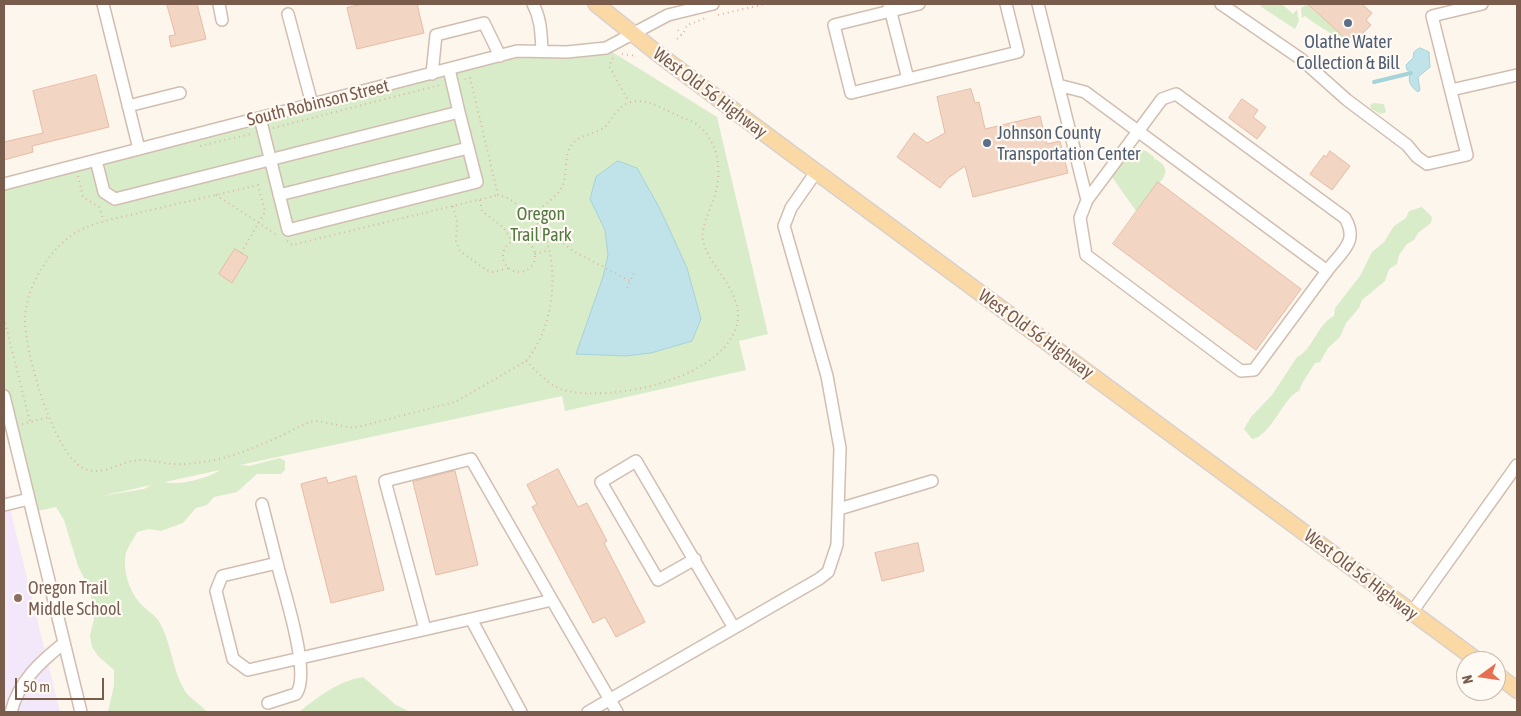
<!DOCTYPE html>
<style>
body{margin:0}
#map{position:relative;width:1521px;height:716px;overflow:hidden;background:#fdf6ec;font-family:"Asap Condensed",sans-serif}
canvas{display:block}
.frame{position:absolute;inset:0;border:5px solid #7a5c4d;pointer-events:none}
.north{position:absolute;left:1456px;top:651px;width:50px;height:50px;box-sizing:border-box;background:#fffaf3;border:1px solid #cabbb1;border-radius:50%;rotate:256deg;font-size:14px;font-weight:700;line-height:20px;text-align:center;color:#7a5c4d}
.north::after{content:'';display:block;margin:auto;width:18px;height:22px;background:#e76f51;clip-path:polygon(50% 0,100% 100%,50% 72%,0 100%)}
.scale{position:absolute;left:15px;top:678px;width:89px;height:22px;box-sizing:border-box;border:2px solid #7a5c4d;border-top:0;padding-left:6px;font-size:15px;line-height:18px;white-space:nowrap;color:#7a5c4d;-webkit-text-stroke:4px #fffaf3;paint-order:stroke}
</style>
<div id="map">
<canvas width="1521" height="716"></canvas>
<div class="frame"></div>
<div class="north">N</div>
<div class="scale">50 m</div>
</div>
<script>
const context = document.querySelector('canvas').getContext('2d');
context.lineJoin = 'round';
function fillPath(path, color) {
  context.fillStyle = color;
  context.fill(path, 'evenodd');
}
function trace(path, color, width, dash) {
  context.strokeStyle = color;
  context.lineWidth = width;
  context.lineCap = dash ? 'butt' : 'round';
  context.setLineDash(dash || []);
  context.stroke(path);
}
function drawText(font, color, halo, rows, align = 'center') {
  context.font = font + ' "Asap Condensed",sans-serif';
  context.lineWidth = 4.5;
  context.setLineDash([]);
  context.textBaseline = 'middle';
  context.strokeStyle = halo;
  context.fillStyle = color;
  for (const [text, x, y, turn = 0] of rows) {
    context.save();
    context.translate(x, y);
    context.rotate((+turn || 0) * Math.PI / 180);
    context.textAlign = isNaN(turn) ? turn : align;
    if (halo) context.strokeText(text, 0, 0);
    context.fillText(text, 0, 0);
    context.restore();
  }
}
fillPath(new Path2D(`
 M4 484 60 712H4Z`), '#f3e8fa');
fillPath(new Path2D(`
 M1262 4H1282L1293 14 1297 9 1299 21 1295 29 1260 6Z
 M1308 4 1348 40 1346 42H1341C1336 35 1314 24 1305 16L1302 18 1301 8Z
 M606 48 717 117 768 334 739 341 746 370 565 411 562 396 240 465 249 466 280 458 285 461V470L281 474H257L237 492 214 497 207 505 196 508 183 523 161 531 149 529 137 532C134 539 128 546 126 553 122 571 130 594 143 606 150 613 157 616 161 625 172 646 172 670 185 691 190 699 201 704 207 712H108L114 685V670L98 656 92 647 90 635 94 619 91 610 92 601 87 584 78 566 64 520 56 507 32 512 4 396V184L517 51ZM220 470C209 478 179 486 165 482ZM151 485 144 489 102 496Z
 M1373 103 1384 104 1386 112 1381 114 1371 109 1370 105Z
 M1138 149 1146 151 1154 157V160L1156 159C1163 164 1168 168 1164 177L1136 211 1112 177 1128 154Z
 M1422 207 1432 217 1431 223 1418 233 1414 240 1407 244 1399 255 1397 264 1389 269 1385 281 1362 300 1359 308 1346 323 1340 337 1328 348 1320 362 1315 363C1312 368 1300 385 1300 390 1298 392 1296 392 1294 394 1282 403 1268 438 1252 439L1244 429 1251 417 1272 395 1297 357C1312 351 1318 323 1334 316L1335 308 1360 276 1372 252 1384 242 1394 226 1406 218 1409 211Z
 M363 677 396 705 410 712H299C318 697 338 681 363 677Z`), '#d8ecc9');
const water = new Path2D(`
 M1420 48 1429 52 1430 67 1418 77 1420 90 1418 92C1410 86 1407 81 1411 72L1407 70 1406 65 1413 58 1414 52Z
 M618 161 637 168 660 209 687 268 701 319 692 341 651 353 626 356 576 354 603 277 608 255 605 230 590 199 596 177Z`);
fillPath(water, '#bfe3e8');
trace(water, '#a5d3da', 1);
trace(new Path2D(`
 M1374 82 1411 73`), '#a5d3da', 4);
const building = new Path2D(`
 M167 4H197L206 39 171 47 169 36 175 35Z
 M363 4H417L424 33 357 49 347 8Z
 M1308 4H1362L1372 13 1366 20 1371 25 1359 37 1354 33 1348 40Z
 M96 75 109 127 32 146 33 152 4 160V142L43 133 33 91Z
 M971 89 975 103 979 102 985 129 1040 116 1047 144 1060 141 1068 173 973 197 965 166 948 178 940 188 897 157 914 133 927 143 945 133 937 97Z
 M1242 99 1258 110 1253 117 1266 127 1257 139 1229 118Z
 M1330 151 1350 166 1332 190 1310 174 1324 155 1326 157Z
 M1158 182 1301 289 1256 350 1113 244Z
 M235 249 248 257 232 283 219 274Z
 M558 469 578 507 587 503 607 541 604 543 645 622 616 637 605 617 593 623 532 507 537 504 527 485Z
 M455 471 478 565 436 575 413 482Z
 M356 476 384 590 331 603 301 484 326 477 328 483Z
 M918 543 924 571 882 581 875 553Z`);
fillPath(building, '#f3d5c3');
trace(building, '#e6bba3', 1);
const minor = new Path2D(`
 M103 4 139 149
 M219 4 222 20
 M533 4C541 19 541 33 542 50
 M919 4 834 25 851 93 1018 52 1006 4
 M1038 4 1087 200
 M1221 4 1301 59 1347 100 1407 145 1417 157 1427 164 1467 155 1432 16 1482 4
 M889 5 908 79
 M288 14 312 104
 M432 74 436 35 484 23 500 56
 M1058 85 1085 92 1327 271 1254 370 1241 371 1086 255 1080 218 1087 200 1162 99 1176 94 1345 218C1359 242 1342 251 1327 271
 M1451 90 1517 75
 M128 106 180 93
 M260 118 288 230 477 182 459 112
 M96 160 104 192 115 199 459 112 449 69
 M4 184 517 51 567 52 606 48 668 15 713 4
 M279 195 468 148
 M4 396 81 712
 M262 504 277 563
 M4 505 29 499
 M839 509 932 481
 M695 559 658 580 601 482 636 461 734 628
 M1412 612 1517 465
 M471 619 552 600 617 712
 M425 629 385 481 471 459 552 600
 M268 703 296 694C312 674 283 589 277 563L222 576 216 591 233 659 248 670C322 653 396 636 471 619L521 712
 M11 712C19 681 40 662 64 643
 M588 712 819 579 828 572 837 545 840 448 827 376 784 226 791 208 816 172`);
const major = new Path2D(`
 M596 4 657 53 780 145 1478 661
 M1496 674 1517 690`);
trace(minor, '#d1beb0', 14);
trace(major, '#dad1cd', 18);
trace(new Path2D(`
 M718 15 765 4
 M678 30 681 35
 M677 39 683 34 687 25 706 18
 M622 54 637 56
 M613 58 609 66 629 102
 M273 128 440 85
 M200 146 251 134
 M78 176 83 197 99 207 104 221
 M216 195 277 235
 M480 200 482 211 504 228 512 241
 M453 206 457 221 456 241 460 251 486 270 493 272 509 268
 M543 232 549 231 573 251 630 281
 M503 256a16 16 0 1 1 32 0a16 16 0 1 1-32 0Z
 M287 241 292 245 498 195
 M241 253 265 212 258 185C221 194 184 202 147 211 124 217 88 222 69 237 46 255 26 289 25 318 24 349 55 463 88 470 105 474 117 464 132 461 146 458 159 463 173 464 183 465 194 463 203 462 240 457 276 438 309 422L317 421 354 428 455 402 526 361C553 329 560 272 544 234 540 225 530 217 524 211 516 203 509 197 498 195L470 78 462 80
 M535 254 549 250
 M627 288 634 273
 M4 318 30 422
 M526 361C538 372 550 388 568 391 614 401 712 380 734 333 751 296 708 268 703 240 701 228 708 214 712 204 722 178 722 147 700 127 694 121 684 119 677 115 662 109 647 98 631 102 619 105 614 116 607 125 598 134 582 134 574 142 562 154 569 175 561 189 554 199 539 209 529 216
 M22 424 49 417`), '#d9b8a5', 2, [1, 4]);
trace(minor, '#fff', 11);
trace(major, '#fbd9a5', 15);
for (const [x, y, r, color] of [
 [1348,23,5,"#5c6f8a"],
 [987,143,5,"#5c6f8a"],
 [18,598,5,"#8d6e63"]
]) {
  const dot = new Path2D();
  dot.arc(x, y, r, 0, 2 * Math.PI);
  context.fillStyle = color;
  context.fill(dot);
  trace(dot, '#fffaf3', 2);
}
drawText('18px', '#4e5e75', '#fffaf3', [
 ["Olathe Water",1348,42],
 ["Collection & Bill",1348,63],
 ["Johnson County",997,133,"left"],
 ["Transportation Center",997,154,"left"]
]);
drawText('18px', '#7a5c4d', '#fffaf3', [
 ["West Old 56 Highway",710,93,37],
 ["South Robinson Street",318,103,-14],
 ["West Old 56 Highway",1036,334,36],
 ["West Old 56 Highway",1361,575,37]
]);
drawText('18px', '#537a41', '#fffaf3', [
 ["Oregon",541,214],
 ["Trail Park",541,235]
]);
drawText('18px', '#785e54', '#fffaf3', [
 ["Oregon Trail",28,588],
 ["Middle School",28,609]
], 'left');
</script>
